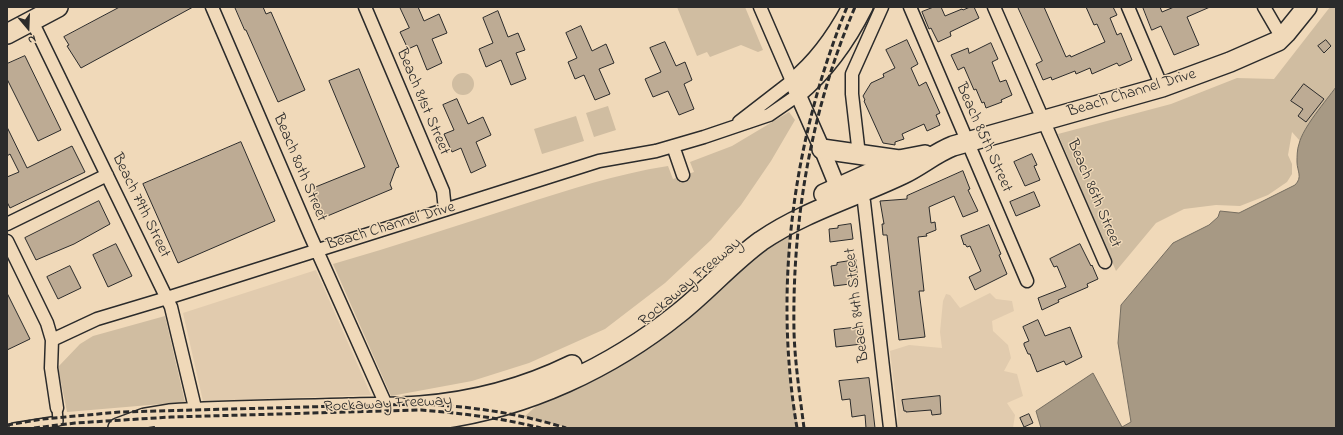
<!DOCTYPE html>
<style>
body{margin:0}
#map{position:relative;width:1343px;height:435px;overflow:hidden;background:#f0d9b9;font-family:"Indie Flower",sans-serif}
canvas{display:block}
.frame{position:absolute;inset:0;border:8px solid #2b2b2b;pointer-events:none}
.north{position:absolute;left:8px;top:8px;width:40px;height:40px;-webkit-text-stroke:3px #f0d9b9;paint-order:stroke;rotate:161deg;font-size:11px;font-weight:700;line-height:16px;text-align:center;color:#2b2b2b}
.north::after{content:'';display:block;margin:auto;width:14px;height:18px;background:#2b2b2b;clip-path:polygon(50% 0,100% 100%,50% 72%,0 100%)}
</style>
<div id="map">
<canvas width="1343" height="435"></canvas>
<div class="frame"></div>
<div class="north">N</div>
</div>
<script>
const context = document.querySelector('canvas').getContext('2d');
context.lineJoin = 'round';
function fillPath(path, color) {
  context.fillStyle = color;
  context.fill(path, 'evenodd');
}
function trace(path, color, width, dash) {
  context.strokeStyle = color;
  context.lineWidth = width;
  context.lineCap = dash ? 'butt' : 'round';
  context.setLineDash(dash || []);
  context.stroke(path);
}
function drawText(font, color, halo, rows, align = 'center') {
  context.font = font + ' "Indie Flower",sans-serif';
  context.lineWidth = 3;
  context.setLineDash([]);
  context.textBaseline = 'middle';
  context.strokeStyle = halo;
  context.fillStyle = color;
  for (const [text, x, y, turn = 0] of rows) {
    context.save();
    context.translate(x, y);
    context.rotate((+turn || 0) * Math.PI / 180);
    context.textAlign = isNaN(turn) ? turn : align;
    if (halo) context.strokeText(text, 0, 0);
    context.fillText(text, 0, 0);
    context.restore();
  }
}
fillPath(new Path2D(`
 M316 270 371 395 203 401 183 313Z
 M990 293 996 299 1012 301 1014 311 992 321 993 331 1008 345 1011 358 1004 371 1017 374 1023 396 1007 403 1015 415 1013 428H896L898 417 890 351 909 345 942 348 940 332 943 301 946 294 950 295 960 308Z`), '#e1cbae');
fillPath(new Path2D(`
 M677 7H745L763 50 758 52 741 45 710 57 707 52 697 56Z
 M1330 7H1336V87L1306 129 1300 141 1292 132 1288 155 1292 164V174L1287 182 1268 195 1240 206 1216 205 1184 209 1156 223 1116 271 1058 134 1171 104 1237 78 1274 79Z
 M452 84a11 11 0 1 1 22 0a11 11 0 1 1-22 0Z
 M608 106 616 130 594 137 586 113Z
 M789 112 795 120 771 161 741 205 711 240 665 283 605 329 529 363 472 381 391 396 333 264C395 246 456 226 518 206 568 190 616 174 668 166L673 179 694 172 690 162 732 146Z
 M576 116 584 141 542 154 534 129Z
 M790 231 788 271 785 306 788 371 798 428H570L524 417 543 400 774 240Z
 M165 316 185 402 67 412 58 367 80 344 93 336Z`), '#d0bda1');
const water = new Path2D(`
 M1336 87V428H1041L1036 411 1093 373 1122 427 1131 422 1118 343 1121 305 1173 243 1209 225 1218 217 1220 211 1239 213 1295 185C1303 177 1297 171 1297 162 1297 157 1297 149 1299 144 1303 127 1326 101 1336 87Z`);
fillPath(water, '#a79984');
trace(water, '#756d60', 1);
const building = new Path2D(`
 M120 7H193L81 68 67 46 69 45 64 37Z
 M235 7H263L266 14 271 12 305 90 278 102 246 30H245Z
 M400 7H418L424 21 439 14 447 33 432 39 442 63 427 70 417 45 408 49 400 32 409 28Z
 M934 7H941L945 16 962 9 963 10 970 7H974L979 18 950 32 951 36 938 42 931 28 929 29 922 12Z
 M1018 7H1044L1066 57 1070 55 1071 57 1105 42 1097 24 1094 25 1086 7H1113L1117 15 1110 18 1117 35 1121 33 1132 60 1119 66 1117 63 1092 74 1090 68 1076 74 1075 71 1052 80 1051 77 1043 80 1036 64 1042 61Z
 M1143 7H1160L1162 12 1174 7H1210L1187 17 1199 45 1174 55 1161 26 1152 30Z
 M498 11 508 37 518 33 525 50 516 53 526 79 511 85 501 60 486 67 479 49 493 43 483 18Z
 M581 26 592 51 606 44 614 63 599 69 610 94 595 100 584 75 575 79 568 62 577 58 566 33Z
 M907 40 918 64 911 68 919 86 926 82 940 113 936 115 940 125 927 131 924 124 902 134 904 139 895 142V145L883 143 864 101 865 100 863 96 871 83 884 77 883 74 895 68 886 50Z
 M1326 40 1331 46 1324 53 1318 46Z
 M665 42 676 66 685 62 692 80 684 84 694 109 679 115 668 91 653 97 645 79 661 72 650 48Z
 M991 43 998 59 992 62 1000 82 1006 80 1012 95 1001 100 1002 102 986 108 984 102 982 103 976 89 974 90 964 67 958 70 951 55 968 48 969 53Z
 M25 56 61 130 38 141 7 79V64Z
 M359 69 399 167 396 168 390 184 392 189 325 217 323 212 319 214 313 198 316 197 313 188 365 167 329 81Z
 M1304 84 1324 99 1306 122 1298 116 1303 109 1291 101Z
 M457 99 468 124 483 117 491 135 476 142 486 166 471 173 461 148 452 152 444 134 454 130 443 105Z
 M7 127 27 168 72 146 85 172 10 208 7 202V177L19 172 10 154 7 156Z
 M241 142 275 221 178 263 143 184Z
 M1032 154 1037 165 1034 166 1040 180 1025 186 1014 162Z
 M963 171 970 189 968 190 978 211 963 217 954 196 929 207 931 223 935 222 936 230 926 234 927 236 918 237 924 291H919L925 337 899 340 887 235H883L882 224H884L880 201 907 199V196Z
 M1034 192 1040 206 1016 216 1010 202Z
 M99 201 110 224 74 244 36 260 25 238Z
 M851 224 853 239 830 242 829 229 838 228V226Z
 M989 225 1001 254 999 255 1007 274 975 290 969 277 981 271 970 246 967 247 965 244 964 245 961 236Z
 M116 244 132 276 108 287 93 255Z
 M1080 244 1091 266 1092 265 1098 279 1087 284 1088 287 1058 300 1059 302 1042 310 1038 298 1066 287 1057 266 1054 267 1050 259Z
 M856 260 858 283 834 286 831 266 837 265V263Z
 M70 266 81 288 58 299 47 277Z
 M7 293 30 339 7 350Z
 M1038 320 1045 336 1070 327 1082 357 1066 365 1064 361 1037 372 1030 354H1028L1024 345V343L1029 341 1023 327Z
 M860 327 862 344 836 347 834 330Z
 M869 378 872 402 875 428H866L865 415 852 417 850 399 842 400 839 381Z
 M940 396 941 414 932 415 931 410 906 412V411H904L902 400Z
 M1029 414 1033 423 1024 427 1020 418Z`);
fillPath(building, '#bdab94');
trace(building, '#2b2b2b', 1);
const pedestrian = new Path2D(`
 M14 428 58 421 57 408`);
const minor = new Path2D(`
 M212 7 310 235 387 407
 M365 7 443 191 445 210
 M910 7 1027 281
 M994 7 1105 262
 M1128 7 1162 87
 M1264 7 1282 38
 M32 21 171 307 196 412
 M739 122 792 81 760 7
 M673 146 683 175
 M859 155 852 94V74L882 7
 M860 187 864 202 890 428
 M7 224 107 175
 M7 241 47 323 52 340 51 368 57 408
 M52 340 97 319 167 298 599 161 656 151 704 137 769 115 798 95`);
const tertiary = new Path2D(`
 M798 95C827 71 848 41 865 7
 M842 198 822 149 792 81C817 61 835 35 850 7`);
const primary = new Path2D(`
 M7 34 58 7
 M822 149 899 160
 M824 194 899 160 925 155
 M118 428 145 418 169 414C228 410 288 410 348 408 372 407 396 408 420 406 472 402 525 388 572 365
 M164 428 440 419C527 407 611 368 679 313 708 290 732 262 761 241 805 211 855 197 903 174 920 166 935 153 953 146L1162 87 1230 62 1278 41 1286 33 1307 7`);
trace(pedestrian, '#2b2b2b', 12);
trace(minor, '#2b2b2b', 15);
trace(tertiary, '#2b2b2b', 18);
trace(primary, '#2b2b2b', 22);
trace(pedestrian, '#f0d9b9', 9);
trace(minor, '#f0d9b9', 12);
trace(tertiary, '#f0d9b9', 15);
trace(primary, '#f0d9b9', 19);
trace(new Path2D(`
 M7 425 43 419 120 412 419 404C469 406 518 413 566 428
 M34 428 75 423 171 417 421 410C461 413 501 418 541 428
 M797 428C773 287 793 139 847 7
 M804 428C800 396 795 364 794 332 792 220 811 110 855 7`), '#2b2b2b', 3, [6, 3]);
drawText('16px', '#2b2b2b', '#f0d9b9', [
 ["Beach Channel Drive",1132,94,-17],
 ["Beach 81st Street",422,102,67],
 ["Beach 85th Street",983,138,66],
 ["Beach 80th Street",299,168,67],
 ["Beach 86th Street",1093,194,67],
 ["Beach 79th Street",140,206,64],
 ["Beach Channel Drive",391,227,-17],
 ["Rockaway Freeway",691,283,-40],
 ["Beach 84th Street",858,305,-97],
 ["Rockaway Freeway",388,405,-3]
]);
</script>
